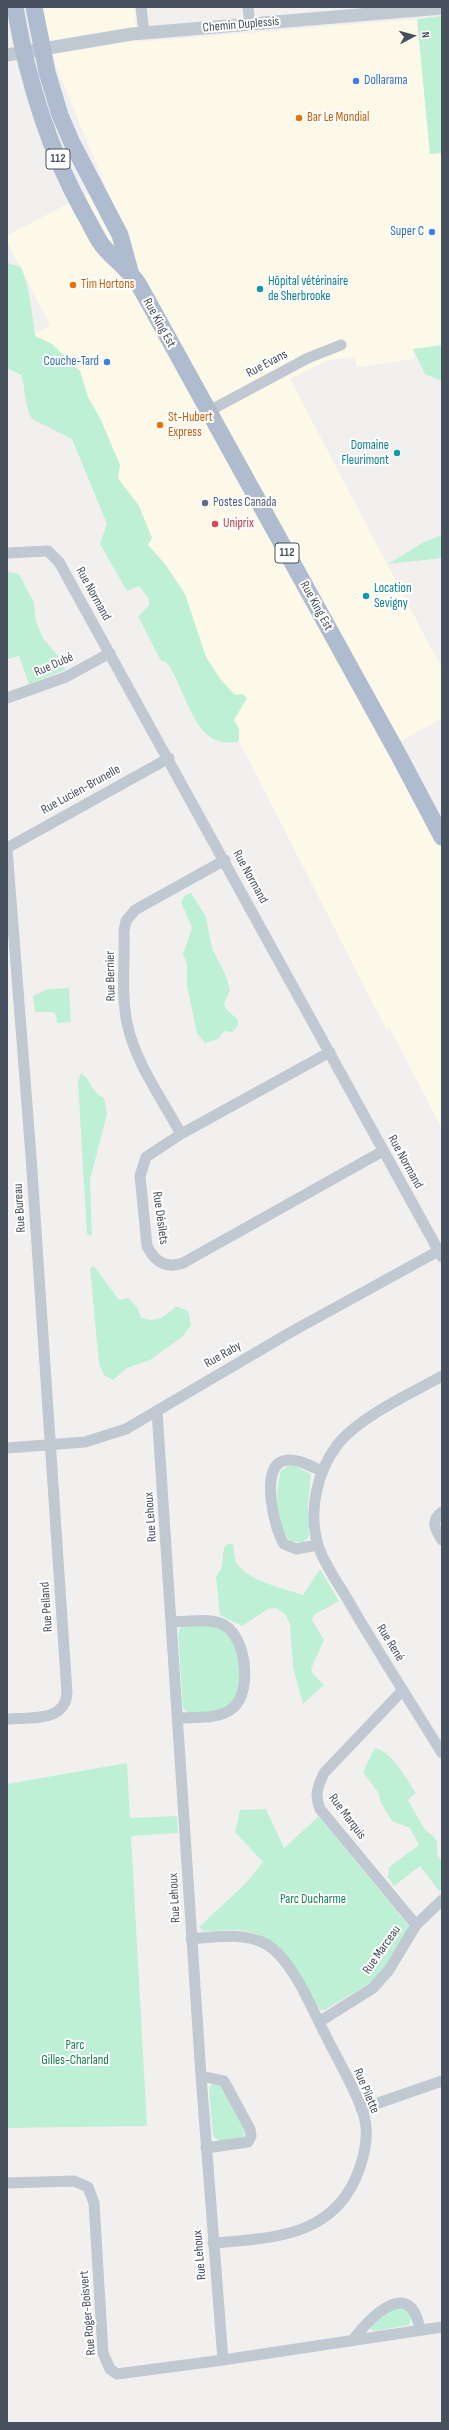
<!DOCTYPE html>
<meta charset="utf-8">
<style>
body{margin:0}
#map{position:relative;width:449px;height:2430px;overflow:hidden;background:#f2f0ef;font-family:"Sofia Sans Condensed",sans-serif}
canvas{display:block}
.frame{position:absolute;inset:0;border:8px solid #47505d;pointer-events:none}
.north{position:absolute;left:393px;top:16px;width:40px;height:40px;-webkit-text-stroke:3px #fff;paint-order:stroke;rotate:84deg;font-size:11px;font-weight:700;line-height:16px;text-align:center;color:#47505d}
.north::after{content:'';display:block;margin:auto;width:14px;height:18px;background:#47505d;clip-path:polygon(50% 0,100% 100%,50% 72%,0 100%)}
</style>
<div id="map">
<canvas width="449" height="2430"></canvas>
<div class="frame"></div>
<div class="north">N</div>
</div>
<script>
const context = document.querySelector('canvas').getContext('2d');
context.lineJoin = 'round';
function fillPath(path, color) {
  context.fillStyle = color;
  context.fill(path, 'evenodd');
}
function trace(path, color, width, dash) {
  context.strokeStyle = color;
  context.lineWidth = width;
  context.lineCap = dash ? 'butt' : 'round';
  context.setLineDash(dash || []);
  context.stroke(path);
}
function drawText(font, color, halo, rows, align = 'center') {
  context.font = font + ' "Sofia Sans Condensed",sans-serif';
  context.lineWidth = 4;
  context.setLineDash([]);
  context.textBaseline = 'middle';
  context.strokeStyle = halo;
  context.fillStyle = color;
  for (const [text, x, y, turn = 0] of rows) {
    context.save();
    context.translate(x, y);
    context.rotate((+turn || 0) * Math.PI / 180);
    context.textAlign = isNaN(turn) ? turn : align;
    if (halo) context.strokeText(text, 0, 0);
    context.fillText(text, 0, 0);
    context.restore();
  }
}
fillPath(new Path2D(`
 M42 7H134L138 42 417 19 430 154 442 153V345L413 349 414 359 357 367 355 357 328 360 290 379 442 669V718L394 745 442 837V1129L390 1028 386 1029 32 335 50 325 7 241V235L105 185 59 73 50 47Z`), '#fcf9e9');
fillPath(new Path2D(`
 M442 16V153L430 154 417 19Z
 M7 263 21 267C30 289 32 312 35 336L52 344 80 371 88 397 101 420 120 465 118 478 139 506 152 538 148 545 165 564 185 594 206 657 221 680 235 695 243 694 247 698 234 720 239 729V741C193 753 188 690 166 662L161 661 138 616 149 606V599L139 586 127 591 100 544 107 524 72 439 32 419C24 406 26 389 21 375L7 368Z
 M442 345V381L425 374 413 349Z
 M442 535V558L388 564 424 542Z
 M8 572 19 574 34 603 36 622 43 638 64 663 65 670 29 684 19 656 7 659Z
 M191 893 206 917 212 948 226 976 230 990 224 1004 225 1008 238 1020V1026L232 1032 224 1031 218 1039 205 1043 197 1033 187 986V964L183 954 192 928 181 902 185 895Z
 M69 988 71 1022 57 1023 56 1015 53 1012H35L33 996 48 989Z
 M81 1073C93 1081 88 1089 104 1098L107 1114 90 1180 92 1236 87 1234 78 1082Z
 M94 1266 119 1300 128 1298 137 1307 141 1318C157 1323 165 1317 176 1306L188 1311 191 1325 182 1337 150 1360 127 1368 113 1380 104 1375 99 1364 90 1268Z
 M288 1466H295L311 1474 308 1504 309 1536 304 1542H292C274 1528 275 1491 281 1471Z
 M233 1543C234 1549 234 1557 236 1562 247 1581 283 1588 303 1595L320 1569 339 1601 314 1615 312 1620 324 1640 311 1669 313 1674 324 1685 303 1704 293 1667 290 1624 285 1614 276 1608 268 1609 242 1626 220 1615 216 1576C227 1567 219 1556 226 1545Z
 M206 1625C213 1626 224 1628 229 1634 242 1648 247 1694 229 1706 221 1711 211 1711 202 1712 194 1713 188 1715 183 1708L178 1634 180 1628 185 1626Z
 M375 1748C392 1751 407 1780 416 1793L408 1800 425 1830 432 1835 437 1842V1854L442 1861V1889L439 1891 420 1866 394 1886 388 1877 389 1867 419 1845 410 1828 392 1821 381 1803 379 1794 363 1772Z
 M127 1763 130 1818 177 1816 178 1833 131 1836 147 2126 7 2128V1784Z
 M266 1809 284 1848 318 1817 320 1818 409 1926 408 1930 382 1971 370 1983 325 2010H321L317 2006C299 1973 282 1934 240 1930 228 1929 215 1932 203 1931L199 1927 245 1884 263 1862 235 1832 240 1810Z
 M213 2083 222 2086 245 2131 243 2138 220 2141 213 2136 209 2088Z
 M396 2307H402L412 2316 409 2325 375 2331 370 2329V2326Z`), '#bef0d6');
trace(new Path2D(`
 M141 7 144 33
 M248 7 250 24
 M209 411 308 358 341 345
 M7 553 48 551 59 562 442 1257
 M7 698 66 677 110 653
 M7 848 169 758
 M7 849 31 1156 67 1693C65 1723 29 1717 7 1719
 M330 1052 181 1134 146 1157 140 1176 147 1246C155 1262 166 1269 183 1263L383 1151
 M181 1134C162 1099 135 1062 127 1023 121 994 125 961 124 931L126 921 135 910 225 860
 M442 1376C412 1393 359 1417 338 1444 317 1471 308 1511 318 1545 323 1562 336 1580 345 1595 376 1649 410 1701 442 1753
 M157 1411 201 2076 223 2360
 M7 1448 85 1442 126 1429 291 1332 442 1249
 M442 1512C430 1521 435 1529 442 1540
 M318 1545 296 1549 284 1544C274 1529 260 1468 283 1461 296 1457 310 1466 322 1471
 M171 1622C186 1622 206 1618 220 1623 246 1632 253 1689 234 1707 220 1720 196 1717 178 1718
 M403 1690 324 1773C318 1786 314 1795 320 1809L416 1925
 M191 1939C215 1937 243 1932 266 1944 293 1960 311 2007 325 2034 336 2057 358 2093 364 2116 369 2133 365 2152 360 2167 337 2237 274 2238 213 2243
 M319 2022 373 1988 389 1970 416 1925 442 1900
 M201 2076 224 2081 250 2129 251 2136 248 2142 206 2148
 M361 2109 442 2081
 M7 2183 74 2181 88 2187 94 2203 103 2353 110 2369 117 2374 223 2360 442 2327
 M353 2340C371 2316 411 2276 420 2330`), '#c0c8d2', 11);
trace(new Path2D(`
 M7 55 132 34 442 8`), '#c0c8d2', 13);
trace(new Path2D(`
 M15 7C27 79 49 150 84 213 90 223 95 235 102 245 113 259 129 269 139 285L398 754 442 837
 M34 7 47 72 60 115 72 143 120 235 130 271`), '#afbccf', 17);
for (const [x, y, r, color] of [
 [356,81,4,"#3f7fe0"],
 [299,118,4,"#e8710a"],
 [432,232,4,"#3f7fe0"],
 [73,285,4,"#e8710a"],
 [260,289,4,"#0f9aa8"],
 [107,362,4,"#3f7fe0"],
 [160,425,4,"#e8710a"],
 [397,453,4,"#0f9aa8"],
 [205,503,4,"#5c6f8a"],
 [215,524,4,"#e0444e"],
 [366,596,4,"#0f9aa8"]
]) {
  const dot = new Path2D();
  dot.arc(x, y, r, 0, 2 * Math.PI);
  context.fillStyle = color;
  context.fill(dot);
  trace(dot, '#fff', 1.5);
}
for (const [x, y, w] of [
 [58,159,24],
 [287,553,24]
]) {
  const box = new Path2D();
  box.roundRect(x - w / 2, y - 10, w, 20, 3);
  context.fillStyle = '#fff';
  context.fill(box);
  trace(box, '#47505d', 1);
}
drawText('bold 12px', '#47505d', null, [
 ["112",58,159],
 ["112",287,553]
]);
drawText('13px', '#47505d', '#fff', [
 ["Chemin Duplessis",241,25,-5],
 ["Rue King Est",159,323,61],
 ["Rue Evans",267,364,-28],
 ["Rue Normand",93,594,61],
 ["Rue King Est",316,606,61],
 ["Rue Dubé",54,665,-24],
 ["Rue Lucien-Brunelle",81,790,-29],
 ["Rue Normand",250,877,61],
 ["Rue Bernier",111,976,-91],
 ["Rue Normand",405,1162,61],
 ["Rue Bureau",20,1208,-94],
 ["Rue Désilets",160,1218,82],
 ["Rue Raby",223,1355,-30],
 ["Rue Lehoux",151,1517,-94],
 ["Rue Pelland",47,1607,-94],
 ["Rue René",390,1643,58],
 ["Rue Marquis",347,1817,53],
 ["Rue Lehoux",175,1898,-93],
 ["Rue Marceau",382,1950,-55],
 ["Rue Pilette",366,2091,67],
 ["Rue Lehoux",200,2255,-95],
 ["Rue Roger-Boisvert",88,2313,-95]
]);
drawText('13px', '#366cbe', '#fff', [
 ["Dollarama",364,81,"left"],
 ["Super C",424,232],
 ["Couche-Tard",99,362]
], 'right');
drawText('13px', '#c56008', '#fff', [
 ["Bar Le Mondial",307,118],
 ["Tim Hortons",81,285],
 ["St-Hubert",168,418],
 ["Express",168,433]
], 'left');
drawText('13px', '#0d838f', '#fff', [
 ["Hôpital vétérinaire",268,282],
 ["de Sherbrooke",268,297],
 ["Domaine",389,446,"right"],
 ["Fleurimont",389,461,"right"],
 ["Location",374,589],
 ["Sevigny",374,604]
], 'left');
drawText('13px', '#4e5e75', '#fff', [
 ["Postes Canada",213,503]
], 'left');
drawText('13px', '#be3a42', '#fff', [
 ["Uniprix",223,524]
], 'left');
drawText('13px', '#168057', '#fff', [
 ["Parc Ducharme",313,1900],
 ["Parc",75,2046],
 ["Gilles-Charland",75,2061]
]);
</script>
